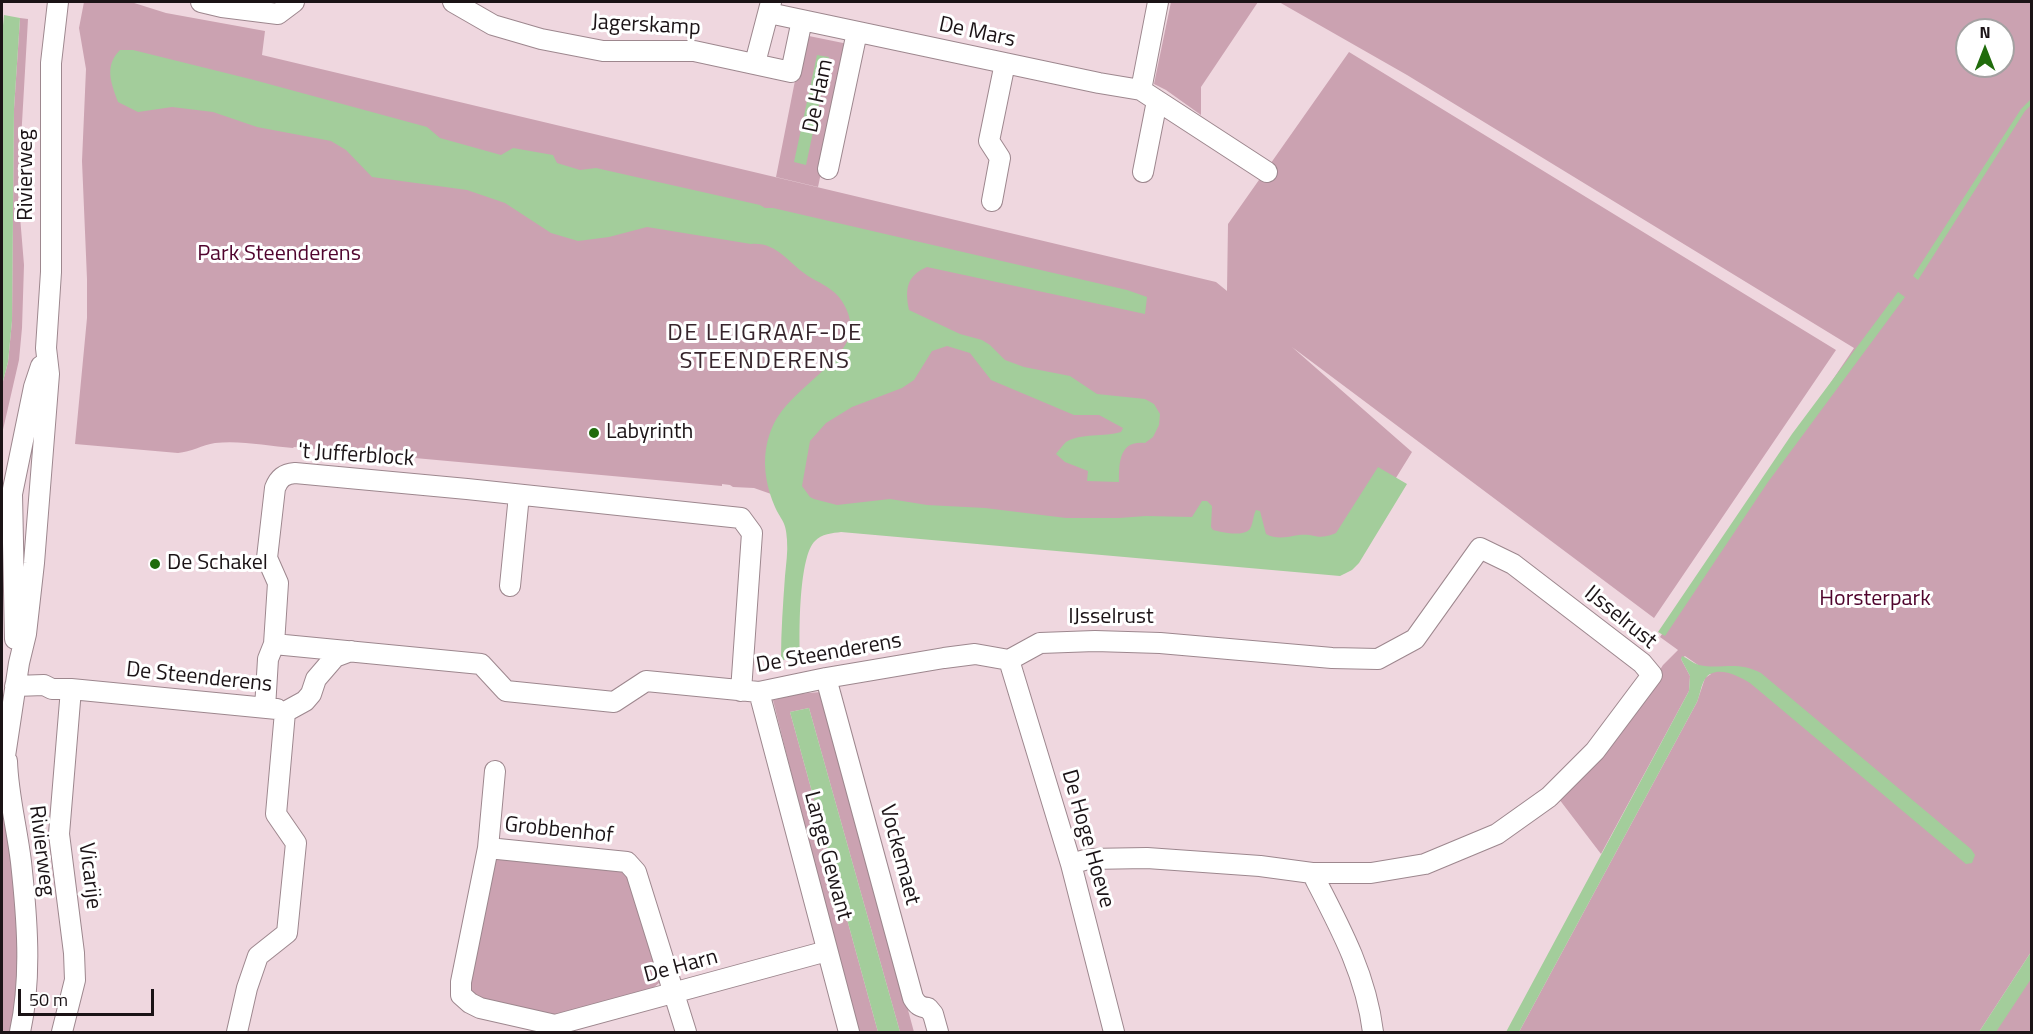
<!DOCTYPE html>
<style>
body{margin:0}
#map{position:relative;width:2033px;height:1034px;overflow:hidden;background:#efd7df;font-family:"Titillium Web",sans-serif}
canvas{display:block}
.frame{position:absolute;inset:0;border:3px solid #1b1316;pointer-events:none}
.north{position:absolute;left:1955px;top:18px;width:60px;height:60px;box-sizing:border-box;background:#fff;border:2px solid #a4a1a2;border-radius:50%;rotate:0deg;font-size:16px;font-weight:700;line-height:24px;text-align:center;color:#1b1316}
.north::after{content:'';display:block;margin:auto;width:21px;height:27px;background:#206c0c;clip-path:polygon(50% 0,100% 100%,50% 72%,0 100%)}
.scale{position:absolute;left:18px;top:989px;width:136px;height:27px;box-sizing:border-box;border:3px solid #1b1316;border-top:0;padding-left:8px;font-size:18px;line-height:21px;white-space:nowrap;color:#1b1316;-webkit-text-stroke:4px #fff;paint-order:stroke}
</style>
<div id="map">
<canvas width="2033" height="1034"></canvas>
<div class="frame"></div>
<div class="north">N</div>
<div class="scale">50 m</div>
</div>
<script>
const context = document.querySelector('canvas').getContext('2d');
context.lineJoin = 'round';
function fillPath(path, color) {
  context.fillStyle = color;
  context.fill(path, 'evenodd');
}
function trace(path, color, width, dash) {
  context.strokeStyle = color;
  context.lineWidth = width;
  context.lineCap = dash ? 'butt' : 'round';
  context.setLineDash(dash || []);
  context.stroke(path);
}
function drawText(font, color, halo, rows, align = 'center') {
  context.font = font + ' "Titillium Web",sans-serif';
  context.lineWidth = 6;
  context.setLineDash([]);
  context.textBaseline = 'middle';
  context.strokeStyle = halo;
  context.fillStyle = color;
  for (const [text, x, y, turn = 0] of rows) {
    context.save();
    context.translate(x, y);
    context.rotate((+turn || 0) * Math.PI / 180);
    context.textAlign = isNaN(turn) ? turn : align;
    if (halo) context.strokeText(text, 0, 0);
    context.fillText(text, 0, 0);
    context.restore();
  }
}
fillPath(new Path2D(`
 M84 2H131L166 13 265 31 262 55 1216 282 1227 291 1228 224 1349 52 1836 350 1654 618 1292 347 1412 452 1352 549 811 508 754 488 733 487 730 485 722 484V486L294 447 293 448C268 446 240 440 215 443 202 445 191 452 178 453L75 444 87 318V279L82 161 86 69 79 28Z
 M1171 2H1258L1201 87V115L1166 90 1154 84Z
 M1279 2H2031V952L1979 1032H1519L1697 702 1705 678 1711 674 1685 656 1681 659 1690 676 1689 691 1601 854 1559 799 1625 725 1663 665 1678 650 1660 637 1854 348 1407 75ZM1967 30H2003V66H1967Z
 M20 18 28 19 18 192 24 265 22 328 19 360 2 434V385L8 362 12 321 14 109Z
 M804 35 848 44 818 187 776 177Z
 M821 692 914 1032H900L809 708 790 712 878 1032H856L773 700 797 694Z
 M3 785 24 941 17 1032H2Z
 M506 857 619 869 628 875 660 974 659 983 652 989 553 1018 482 1001 470 992 468 983 495 859Z
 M2031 974V1032H1995Z`), '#cba2b1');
fillPath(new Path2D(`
 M4 15 20 18 14 109 12 321 8 362 2 385V36Z
 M120 50H133L254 80 427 127 440 138 501 155 513 148 553 155 557 163 580 170 596 168 760 205 765 208H773L1127 290 1147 297 1145 314 927 267C906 276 905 290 909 310L960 334 982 340 990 345 1005 360 1024 367 1070 376 1097 394 1145 399 1154 404 1160 414 1159 425 1153 437 1145 443C1119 440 1119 463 1119 482L1087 481 1088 471 1065 462 1056 454C1059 450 1063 445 1066 442 1080 433 1105 437 1121 432L1123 428 1099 415H1074L991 380 970 353 947 346 932 351 914 380 902 388 852 407 826 423 810 441 802 486 810 497 814 499 837 505 890 499 927 505 985 508 1066 518H1119L1146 516 1192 517 1202 501H1207L1212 506 1211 527 1213 530C1221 532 1241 537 1249 530 1253 526 1253 515 1256 510L1260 511 1266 534C1277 540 1287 537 1299 535 1315 533 1317 541 1336 533L1378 467 1407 484 1359 563 1352 570 1340 576 841 532C833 533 821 534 815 541 799 556 799 632 800 655L783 660 781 658C781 631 783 604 785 576 786 564 788 552 787 540 786 521 782 522 775 507 767 489 763 468 766 449 768 437 772 425 779 415 795 390 844 360 850 334 853 321 846 305 838 296 830 287 818 282 808 276 787 262 777 242 751 244L647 227 609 237 578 241 551 233 505 203 467 190 372 177 346 150 331 141 257 127 213 112 172 107 138 112 118 102C111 83 104 66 120 50Z
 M817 55 829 57 806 165 794 162Z
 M2031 99V105L2025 111 1918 280 1913 276 2021 109Z
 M1898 292 1905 297 1768 482 1665 636 1658 632 1792 434Z
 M1682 656C1688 658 1692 663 1699 665 1722 670 1736 660 1761 673L1971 849 1975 855 1972 863 1966 864 1750 683C1739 676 1715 664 1705 679 1701 685 1700 695 1697 702L1519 1032H1506L1689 691 1690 676 1681 659Z
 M809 708 900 1032H878L790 712Z
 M2031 952V979L1996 1032H1979Z`), '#a3cd9b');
const minor = new Path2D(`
 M201 2 222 7 278 14 294 2
 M453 2 493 25 541 39 603 51H694L791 72 802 20
 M769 13 1099 83 1141 90 1158 2
 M755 63 771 2
 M1141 90 1267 172
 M828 169 857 32
 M1143 172 1157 101
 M992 201 1000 158 989 141 1005 63
 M510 586 519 495
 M15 639 12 494 34 387 41 366
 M274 644 481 664 506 691 614 702 646 681 759 692 826 678 944 658 975 654 1009 660
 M1009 660 1040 643 1095 641 1160 643 1332 658 1378 659 1415 639 1480 548 1513 564 1642 663 1652 675 1595 751 1549 797 1497 834 1425 864 1371 873H1312L1260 866 1147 858 1088 859 1071 864
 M1009 660 1071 864 1114 1032
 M826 678 913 998C917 1005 920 1007 928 1008L933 1014 938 1032
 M15 686 44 685 52 689H71L277 709
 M759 692 849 1032
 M265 708 268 659 274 644 278 583 267 558 275 488C279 478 284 474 295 473L467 489 741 518 752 533 741 691
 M285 712 305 701 311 694 316 679 335 657 351 651
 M7 761C8 795 17 828 21 862 27 917 32 978 20 1032
 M495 771 488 848 461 982V995L470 1003 480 1008 555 1025 827 951
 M2 776 19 663 26 634 34 563 49 374 46 348 51 272V63L58 2
 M488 848 627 862 636 872 686 1032
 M1312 873C1339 925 1366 974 1373 1032
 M62 1032 75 980 74 953 59 834 71 689
 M237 1032 247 988 258 956 287 933 296 843 276 814 285 712`);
trace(minor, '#9d878e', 22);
trace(minor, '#fff', 20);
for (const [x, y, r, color] of [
 [594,433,6,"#206c0c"],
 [155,564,6,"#206c0c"]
]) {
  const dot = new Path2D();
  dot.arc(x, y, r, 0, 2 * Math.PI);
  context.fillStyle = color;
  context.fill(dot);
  trace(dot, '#fff', 2);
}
drawText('22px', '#1b1316', '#fff', [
 ["Jagerskamp",646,26,3],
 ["De Mars",977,33,12],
 ["De Ham",819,96,-78],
 ["Rivierweg",27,175,-90],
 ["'t Jufferblock",356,456,4],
 ["IJsselrust",1111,618],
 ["IJsselrust",1620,618,39],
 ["De Steenderens",829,654,-10],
 ["De Steenderens",199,678,6],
 ["Grobbenhof",559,831,6],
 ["De Hoge Hoeve",1087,839,74],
 ["Rivierweg",41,851,83],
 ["Vockemaet",899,855,75],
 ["Lange Gewant",827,856,75],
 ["Vicarije",89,876,83],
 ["De Harn",681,967,-15]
]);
drawText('22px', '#50042d', '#fff', [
 ["Park Steenderens",279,255],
 ["Horsterpark",1875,600]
]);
drawText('22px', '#1b1316', '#fff', [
 ["Labyrinth",606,433],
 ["De Schakel",167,564]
], 'left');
context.letterSpacing = '1.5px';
drawText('24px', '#36242b', '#fff', [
 ["DE LEIGRAAF-DE",765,334],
 ["STEENDERENS",765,362]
]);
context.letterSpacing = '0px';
</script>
